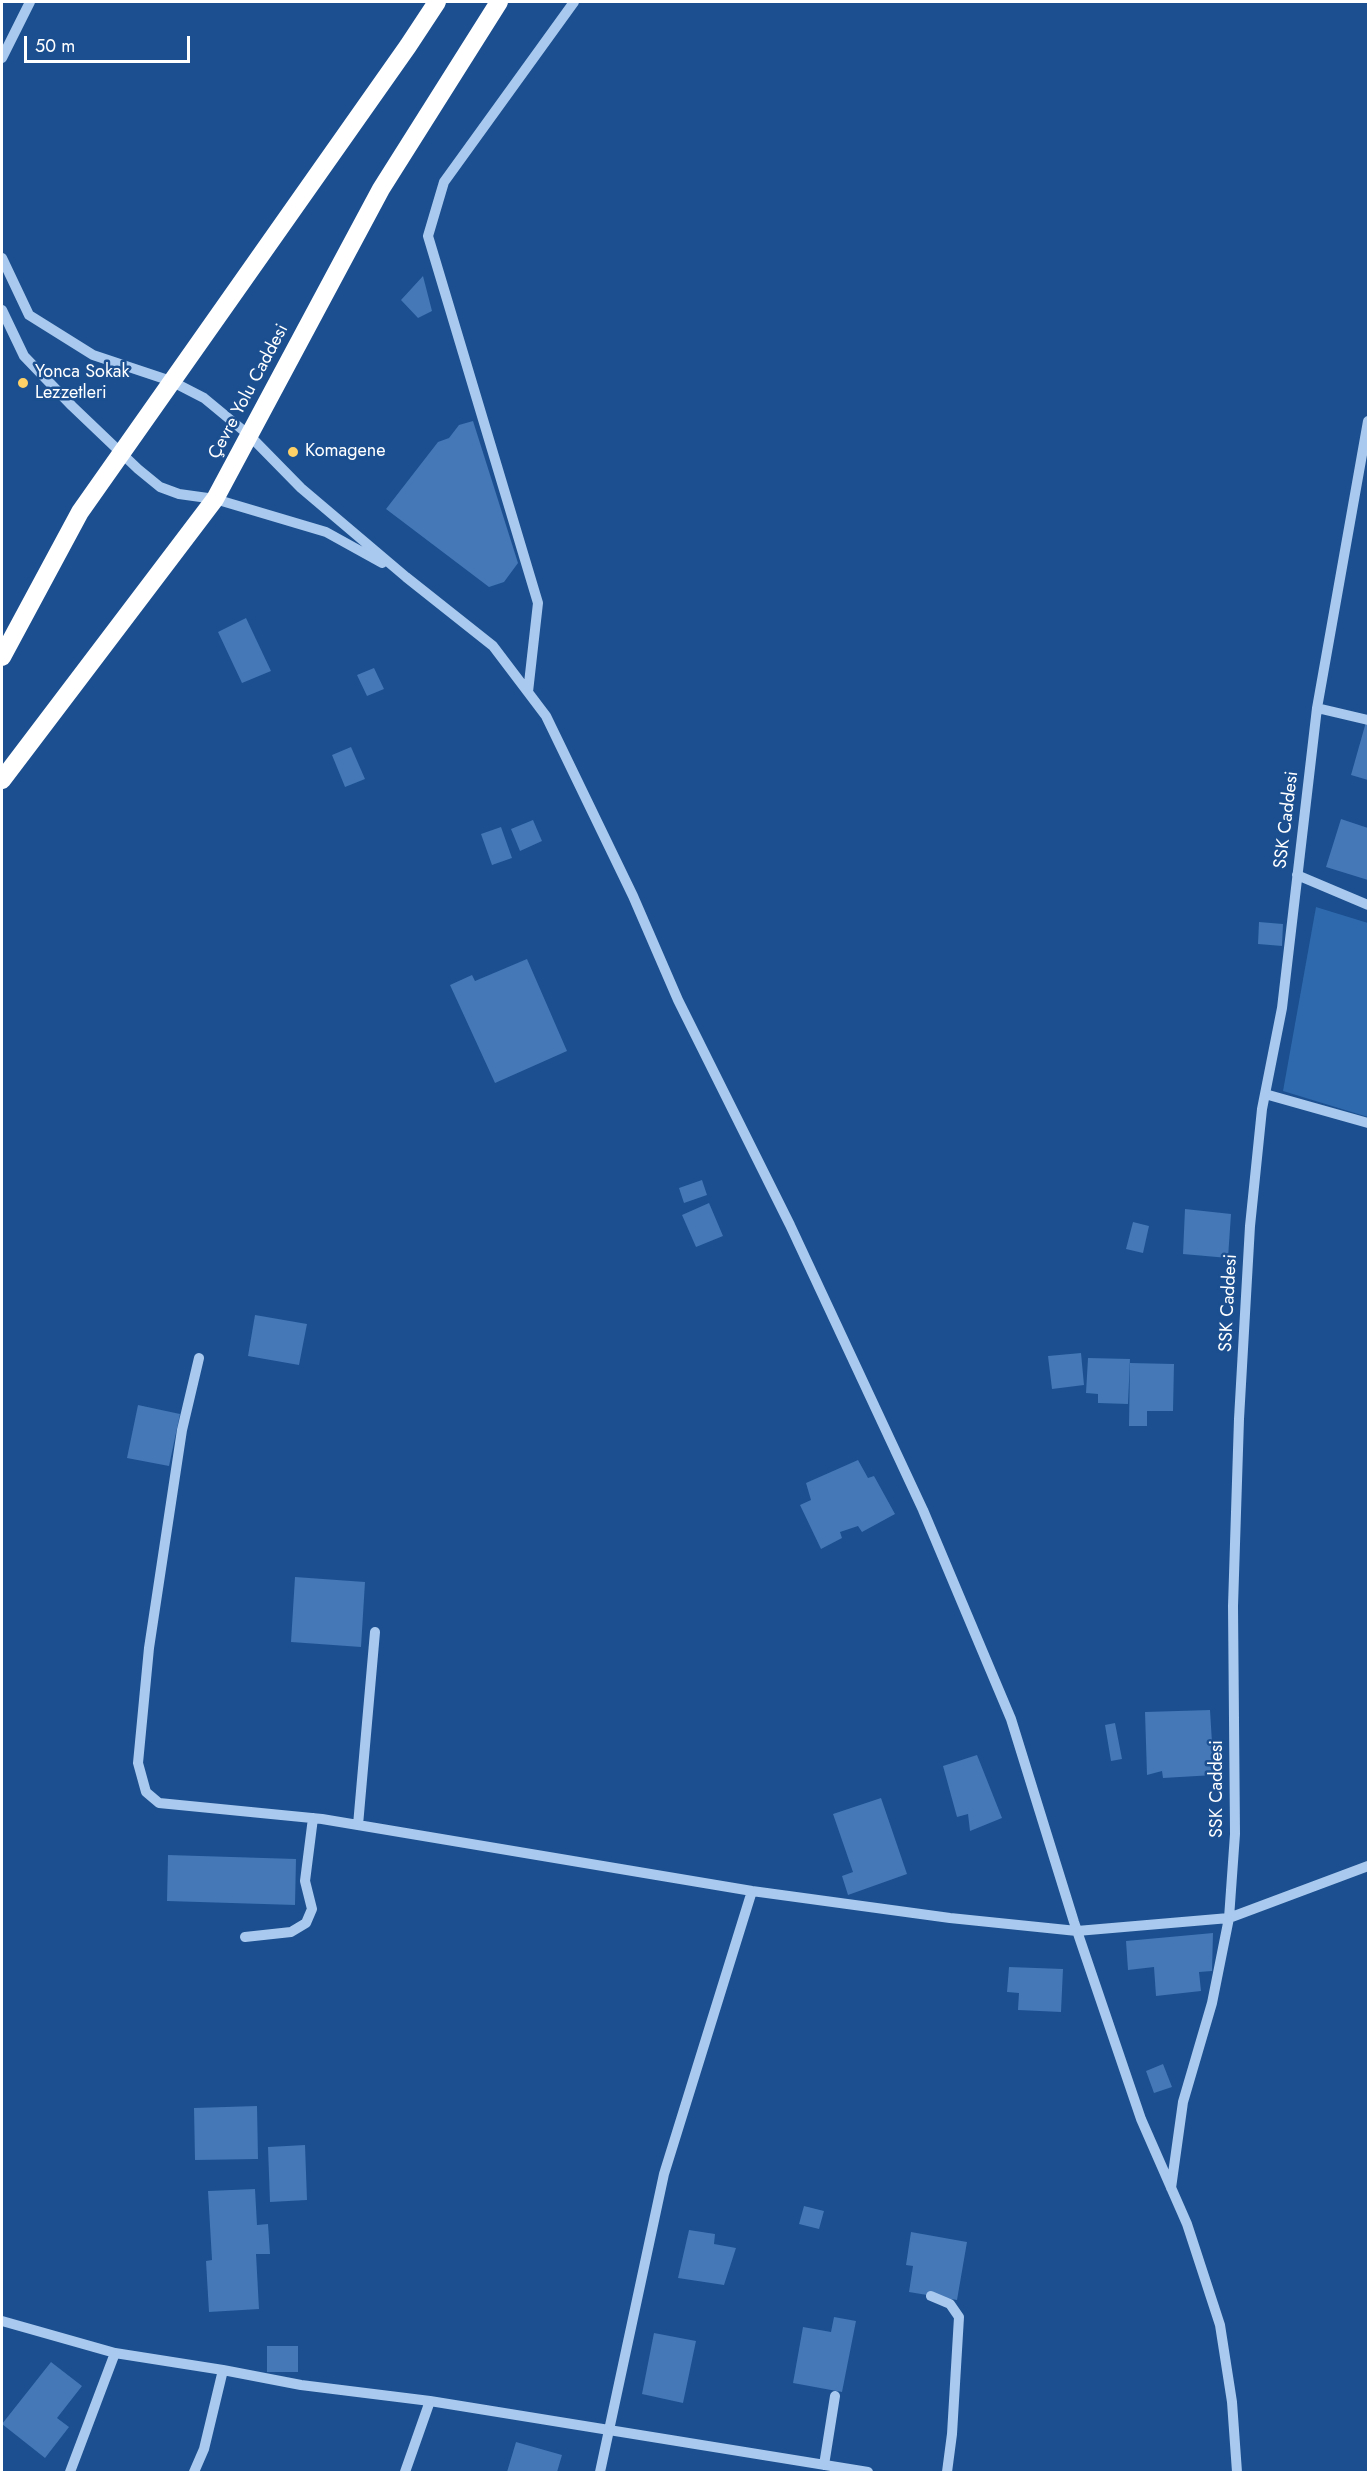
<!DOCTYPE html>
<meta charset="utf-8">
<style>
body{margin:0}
#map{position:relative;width:1370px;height:2474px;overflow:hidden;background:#1b4f8f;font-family:Jost,sans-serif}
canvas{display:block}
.frame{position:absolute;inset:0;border:3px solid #fff;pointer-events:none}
.scale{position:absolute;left:24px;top:36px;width:166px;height:27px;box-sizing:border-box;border:3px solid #fff;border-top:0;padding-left:8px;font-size:18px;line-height:21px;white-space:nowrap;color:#fff;-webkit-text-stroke:4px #1b4f8f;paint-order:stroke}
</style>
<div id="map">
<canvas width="1370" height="2474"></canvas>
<div class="frame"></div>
<div class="scale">50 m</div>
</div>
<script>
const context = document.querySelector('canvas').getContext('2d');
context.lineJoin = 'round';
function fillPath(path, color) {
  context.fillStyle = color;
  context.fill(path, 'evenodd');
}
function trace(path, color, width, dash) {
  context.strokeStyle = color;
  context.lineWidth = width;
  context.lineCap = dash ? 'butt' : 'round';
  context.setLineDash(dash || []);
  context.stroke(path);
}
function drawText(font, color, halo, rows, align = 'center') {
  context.font = font + ' Jost,sans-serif';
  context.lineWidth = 5;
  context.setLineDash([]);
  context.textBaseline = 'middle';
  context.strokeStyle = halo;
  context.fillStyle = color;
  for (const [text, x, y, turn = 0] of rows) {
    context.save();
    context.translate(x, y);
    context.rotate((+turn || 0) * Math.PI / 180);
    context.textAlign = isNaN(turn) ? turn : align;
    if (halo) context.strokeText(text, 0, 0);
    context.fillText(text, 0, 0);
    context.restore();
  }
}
fillPath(new Path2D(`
 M1316 907 1368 923V1117L1283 1091Z`), '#2e69ad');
fillPath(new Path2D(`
 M423 276 432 311 418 318 401 300Z
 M473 421 518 563 504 582 489 587 386 509 438 442 449 438 459 425Z
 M246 618 271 671 242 683 218 632Z
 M374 668 384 689 367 696 357 675Z
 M1366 722 1368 723V780L1351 775Z
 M351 747 365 779 345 787 332 755Z
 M1341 819 1368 828V880L1326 867Z
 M533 820 542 841 520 851 511 829Z
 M501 827 512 858 492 865 481 834Z
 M1259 922 1283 924 1282 946 1258 944Z
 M527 959 567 1051 495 1083 450 985 472 975 475 981Z
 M702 1180 707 1195 684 1203 679 1188Z
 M709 1203 723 1236 696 1247 682 1215Z
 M1185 1209 1231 1214 1228 1258 1183 1254Z
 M1133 1222 1149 1226 1143 1253 1126 1249Z
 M255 1315 307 1324 299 1365 248 1356Z
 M1081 1353 1084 1385 1052 1389 1048 1356Z
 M1088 1358 1130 1359 1128 1404 1098 1403V1394L1086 1393Z
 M1130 1363 1174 1364 1173 1411H1147V1426H1129Z
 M138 1405 180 1414 169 1466 127 1458Z
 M858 1460 868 1478 874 1476 895 1514 862 1532 858 1526 840 1532 842 1538 821 1549 800 1505 811 1500 806 1483Z
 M295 1577 365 1582 361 1647 291 1642Z
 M1210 1710 1214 1775 1163 1778 1162 1771 1147 1775 1145 1712Z
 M1115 1723 1122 1759 1111 1761 1105 1725Z
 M977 1755 1002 1818 970 1831 968 1814 957 1817 943 1766Z
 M881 1798 907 1874 848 1895 842 1876 853 1872 833 1814Z
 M168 1855 296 1859 295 1905 167 1901Z
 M1213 1933 1212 1971 1199 1972 1201 1991 1156 1996 1154 1967 1128 1970 1126 1941Z
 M1009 1967 1063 1969 1061 2012 1018 2010 1019 1993 1007 1992Z
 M1163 2064 1172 2087 1154 2093 1146 2071Z
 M257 2106 258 2159 195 2160 194 2108Z
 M305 2145 307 2200 270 2202 268 2147Z
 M255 2189 257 2225 268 2224 270 2254H256L259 2309 209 2312 206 2261 212 2260 208 2191Z
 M804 2206 824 2211 819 2229 799 2224Z
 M689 2230 715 2234 714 2244 736 2248 724 2285 678 2278Z
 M911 2232 967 2242 957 2300 909 2292 913 2266 906 2265Z
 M834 2317 856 2321 842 2392 793 2383 803 2327 831 2332Z
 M654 2333 696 2341 683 2403 642 2394Z
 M267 2346H298V2372H267Z
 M51 2362 82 2386 57 2418 69 2427 45 2458 2 2424Z
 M516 2442 562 2455 557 2472H507Z`), '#4478b7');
trace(new Path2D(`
 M2 58 30 2
 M2 258 29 315 93 355 171 381 204 398 250 436 301 488 406 577 493 646 546 716 633 896 678 1000 790 1225 923 1510 1011 1719 1074 1922 1141 2119 1187 2224 1220 2325 1232 2402 1237 2472
 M2 310 24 356 72 406 138 469 160 487 179 494 215 499 326 532 382 563
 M528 692 538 603 428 236 444 182 574 2
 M1317 708 1368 720
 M1297 875 1368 905
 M1265 1094 1368 1123
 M199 1358 182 1430 149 1648 138 1763 146 1792 159 1803 322 1819 752 1891 950 1918 1077 1931 1229 1918 1368 1866
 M358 1825 375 1632
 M245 1937 291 1932 306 1923 312 1909 305 1881 313 1818
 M1171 2188 1183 2102 1212 2003 1229 1918 1235 1834 1233 1606 1239 1419 1250 1226 1262 1109 1282 1008 1317 708 1368 421
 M931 2296 950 2304 959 2317 952 2434 947 2472
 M2 2321 115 2353 223 2370 301 2385 430 2401 868 2472
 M824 2465 835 2396
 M70 2472 115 2353
 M194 2472 204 2449 223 2370
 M405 2472 430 2401
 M600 2472 664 2174 752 1891`), '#a9c9ee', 10);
trace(new Path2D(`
 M2 657 80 512 408 46 437 2
 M2 780 215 499 381 189 499 2`), '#fff', 18);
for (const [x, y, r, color] of [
 [23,383,6,"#ffd166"],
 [293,452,6,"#ffd166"]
]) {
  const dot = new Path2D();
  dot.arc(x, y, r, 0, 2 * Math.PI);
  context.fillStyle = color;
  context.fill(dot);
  trace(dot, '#1b4f8f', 2);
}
drawText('18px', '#fff', '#1b4f8f', [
 ["Yonca Sokak",35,373],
 ["Lezzetleri",35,394],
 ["Komagene",305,452]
], 'left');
drawText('18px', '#fff', '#1b4f8f', [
 ["Çevre Yolu Caddesi",249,392,-62],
 ["SSK Caddesi",1287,820,-83],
 ["SSK Caddesi",1229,1303,-87],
 ["SSK Caddesi",1218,1789,-90]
]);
</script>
